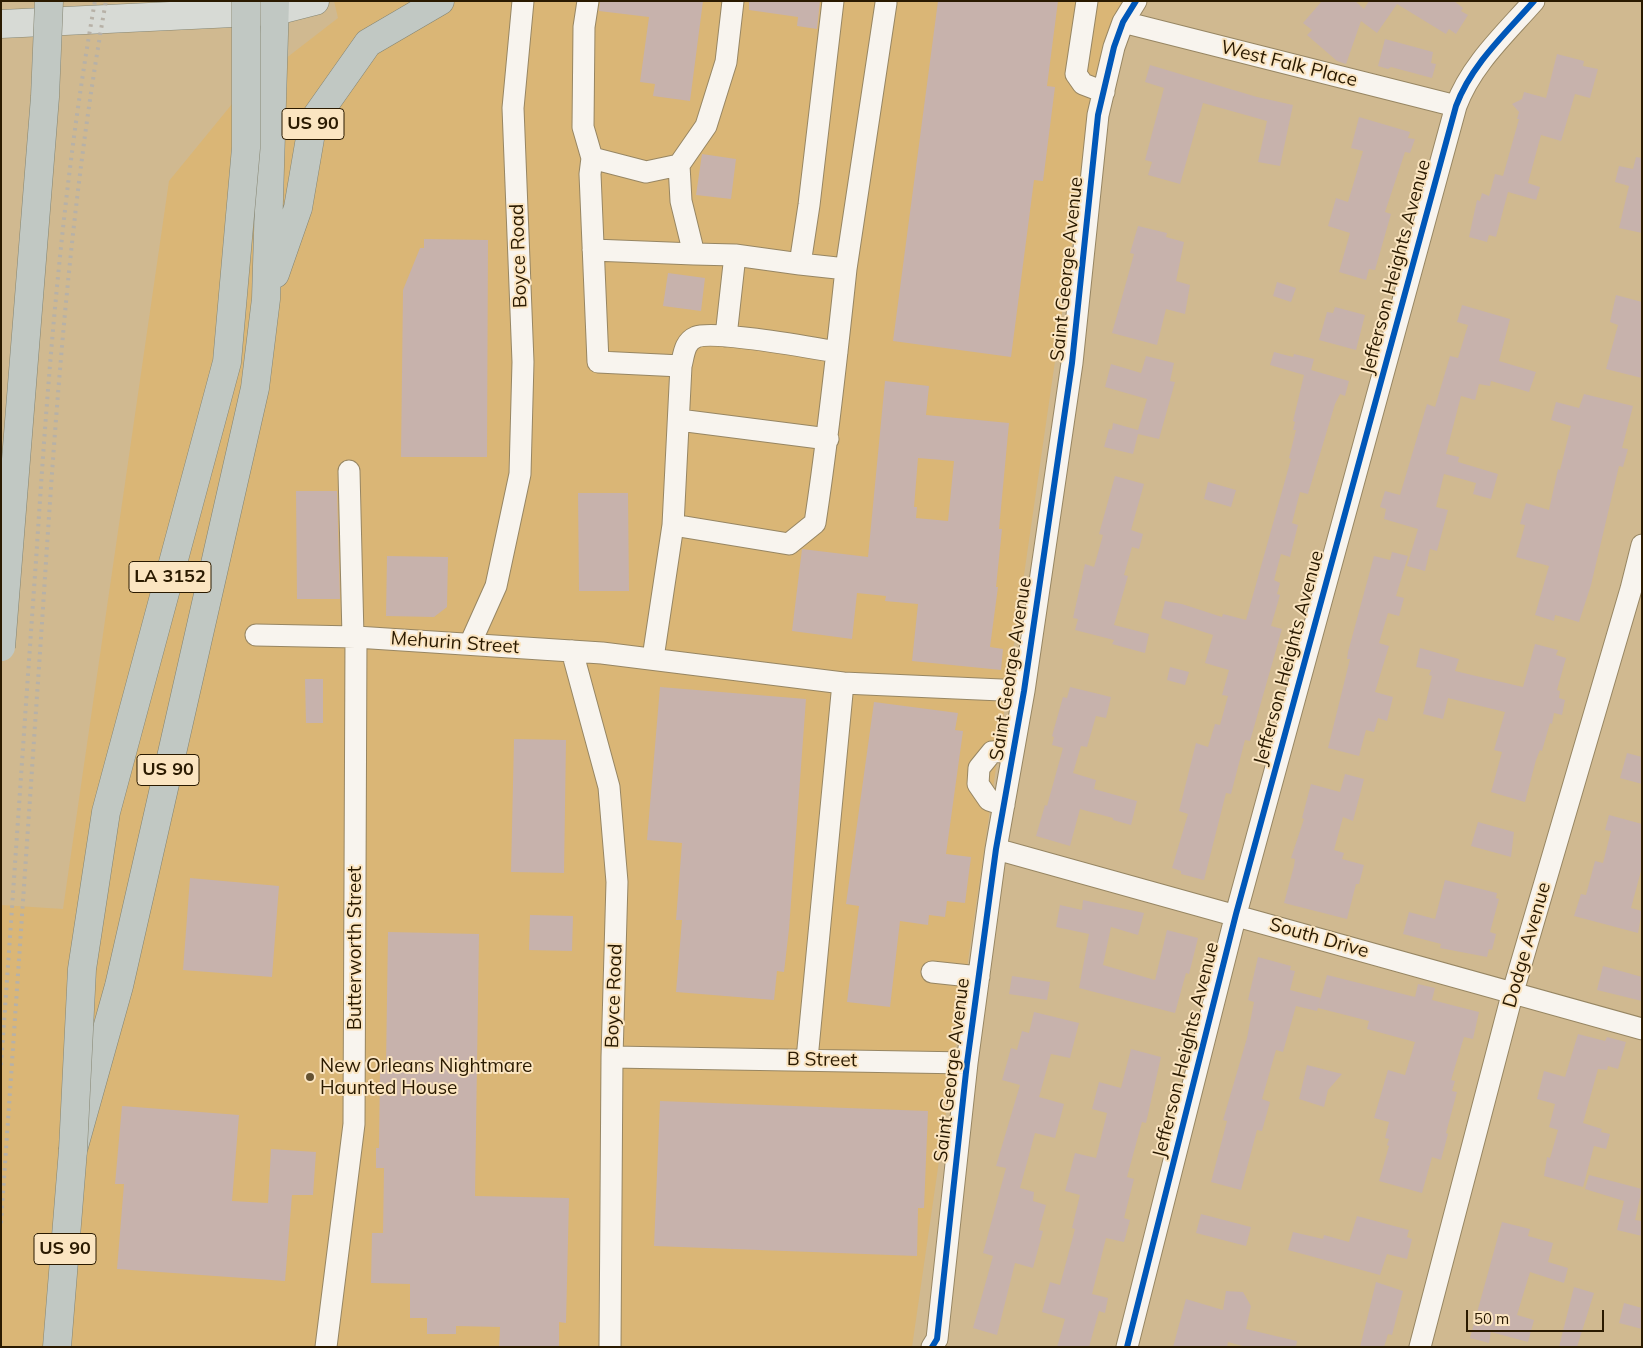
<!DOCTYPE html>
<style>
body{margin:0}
#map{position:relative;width:1643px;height:1348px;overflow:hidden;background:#d0b990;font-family:Mulish,sans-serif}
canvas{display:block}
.frame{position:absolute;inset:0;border:2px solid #2a1a00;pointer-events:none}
.scale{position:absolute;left:1466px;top:1310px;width:138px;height:22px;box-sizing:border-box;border:2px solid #2a1a00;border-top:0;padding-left:6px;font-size:15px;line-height:18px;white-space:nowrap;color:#2a1a00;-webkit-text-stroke:4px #fbe5c1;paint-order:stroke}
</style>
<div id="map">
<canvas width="1643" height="1348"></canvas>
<div class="frame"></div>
<div class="scale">50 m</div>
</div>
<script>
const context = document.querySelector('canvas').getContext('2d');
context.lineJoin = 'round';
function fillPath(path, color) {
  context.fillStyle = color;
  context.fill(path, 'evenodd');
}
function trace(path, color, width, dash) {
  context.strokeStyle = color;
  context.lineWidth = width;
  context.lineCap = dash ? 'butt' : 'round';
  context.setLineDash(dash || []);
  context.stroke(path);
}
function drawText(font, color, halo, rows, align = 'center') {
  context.font = font + ' Mulish,sans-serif';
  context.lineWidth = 4;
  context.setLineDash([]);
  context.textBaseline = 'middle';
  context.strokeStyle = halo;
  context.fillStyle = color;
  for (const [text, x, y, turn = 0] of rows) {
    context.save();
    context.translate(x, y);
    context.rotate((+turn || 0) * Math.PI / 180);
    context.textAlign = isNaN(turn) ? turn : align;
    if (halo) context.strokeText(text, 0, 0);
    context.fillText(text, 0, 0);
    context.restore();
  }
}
fillPath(new Path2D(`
 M334 1H1128L1091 113 912 1347H1V905L63 909 169 181 241 93 338 18Z`), '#dab676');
fillPath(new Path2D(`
 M600 1H703L690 101 653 96 655 84 640 82 649 17 599 11Z
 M749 1H820L817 29 797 26 798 17 749 10Z
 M938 1H1058L1047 86 1055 87 1043 181 1034 180 1011 357 893 341Z
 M1322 1H1355L1364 9 1369 1H1454L1463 8 1461 11 1468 15 1456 34 1449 29 1446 34 1397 4 1377 33 1361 21 1346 64 1337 61 1307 35 1312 30 1303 23Z
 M1385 39 1433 52 1431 63 1436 64 1432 78 1391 67 1388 69 1378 66Z
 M1557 54 1584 61 1583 66 1598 69 1590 98 1575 94 1561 141 1541 135 1528 183 1540 187 1536 200 1508 192 1496 237 1489 235 1487 242 1469 237 1477 200 1480 201 1482 193 1489 196 1495 174 1503 176 1519 119H1517L1519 112 1512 104 1522 99 1524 92 1546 98Z
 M1150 65 1257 97 1293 105 1280 166 1258 162 1267 121 1203 103 1180 184 1148 175 1152 162 1145 160 1164 88 1145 82Z
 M1359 117 1410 132 1408 138 1415 139 1410 153 1405 152 1385 212 1391 214 1375 270 1369 269 1366 280 1339 272 1350 233 1328 226 1336 198 1348 202 1363 151 1351 148Z
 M702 154 736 159 731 199 696 195Z
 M1636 157 1642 158V233L1619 228 1629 186 1615 182 1619 166 1633 169Z
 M1138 226 1167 233 1166 237 1184 242 1176 281 1190 285 1185 314 1166 309 1157 345 1112 333 1134 254 1130 253Z
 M424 239 488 240 487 457H401L403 290 420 248H424Z
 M668 273 705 278 701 311 663 306Z
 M1277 282 1296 288 1291 302 1273 296Z
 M1616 295 1642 302V378L1606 369 1618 325 1610 322Z
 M1462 305 1510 319 1499 361 1536 372 1529 392 1491 381 1490 386 1479 384 1475 400 1461 396 1446 454 1459 457 1458 462 1498 474 1491 499 1473 494 1476 483 1444 474 1436 507 1448 510 1437 551 1430 549 1425 571 1407 566 1418 529 1384 519 1386 509 1380 507 1385 491 1400 495 1427 404 1435 407 1450 356 1458 358 1468 325 1457 322Z
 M1335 307 1365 315 1356 350 1319 340 1327 312 1333 313Z
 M1274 352 1293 357 1294 354 1314 359 1311 370 1349 381 1345 396 1340 394 1335 404 1308 494 1300 492 1292 523 1298 525 1290 557 1281 554 1274 580 1280 583 1277 594 1280 595 1271 626 1282 629 1250 741 1245 740 1231 794 1226 793 1204 880 1181 874V871L1172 868 1188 814 1179 811 1196 743 1208 747 1215 724 1220 725 1228 696 1222 695 1229 670 1205 663 1213 635 1161 618 1165 601 1182 604 1222 617 1223 614 1246 620 1291 459 1289 458 1296 430H1293L1295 422 1293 421 1304 375 1270 365Z
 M1146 356 1174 363 1170 381 1175 382 1159 439 1138 434 1133 454 1104 447 1109 429 1112 430 1113 423 1138 430 1147 399 1105 387 1111 364 1141 373Z
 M885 381 929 386 926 415 1009 423 999 529H1002L996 587H998L990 647 1003 649 1001 670 912 661 918 604 885 601 886 596 857 593 852 639 792 631 802 549 868 557ZM918 458 954 461 948 521 916 518 917 507H914Z
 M1584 394 1633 406 1622 448 1628 449 1623 467 1619 466 1591 585 1579 622 1555 615 1554 621 1535 615 1549 566 1516 557 1525 525 1520 524 1526 503 1549 510 1558 469 1560 470 1571 426 1551 420 1556 402 1579 408Z
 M1115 476 1144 484 1131 530 1143 534 1139 549 1132 547 1124 575 1128 576 1114 625 1149 634 1145 653 1112 644 1114 640 1075 630 1078 619 1073 618 1085 564 1094 567 1103 535 1099 534Z
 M1208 482 1236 490 1231 507 1204 499Z
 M296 491H337L340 599H297Z
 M578 493H628L629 591H579Z
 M1392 552 1408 556 1396 596 1404 598 1399 616 1388 613 1379 643 1389 646 1375 692 1393 697 1387 721 1378 718 1374 732 1366 730 1359 756 1328 748 1350 659H1347L1348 652 1374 556 1390 560Z
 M387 556 448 557 447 607 434 617 386 616Z
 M1535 644 1558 650 1556 655 1566 658 1557 690 1560 691 1559 698 1565 700 1562 715 1554 713 1552 724 1550 723 1542 751 1540 750 1536 760 1525 802 1491 792 1502 752 1494 750 1505 712 1448 698 1443 719 1423 714 1432 676 1429 675 1431 670 1416 667 1420 648 1459 659 1455 671 1523 687Z
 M1170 667 1189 672 1185 685 1167 680Z
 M305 679H323V723H306Z
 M660 687 806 699 789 929 784 972 777 971 774 1000 676 992 682 920H676L682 843 647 840Z
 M1070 687 1111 697 1106 718 1096 716 1087 747 1081 746 1073 773 1096 780 1094 789 1137 801 1131 825 1113 820V818L1080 809 1070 846 1036 836 1045 805 1047 806 1063 748 1052 745 1054 737 1052 736 1063 697 1067 698Z
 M874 702 958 713 955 730 963 731 946 854 971 857 965 903 947 901 945 917 929 915 928 925 900 921 890 1007 847 1002 859 906 846 904Z
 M514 739 566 740 564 873 511 872Z
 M1627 753 1642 757V784L1620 778Z
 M1345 774 1364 779 1353 821 1343 817 1334 850 1344 853 1342 859 1364 865 1359 884H1356L1347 919 1284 903 1294 866 1295 859 1291 858 1304 819 1302 818 1311 784 1340 792Z
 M1609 815 1642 824V867L1631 908 1642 911 1638 933 1574 916 1581 894 1586 895 1595 861 1603 863 1611 831 1605 830Z
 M1478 822 1514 832 1511 857 1471 846Z
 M190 878 279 886 272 977 183 970Z
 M1445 880 1497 893 1496 898 1499 899 1490 932 1496 934 1492 950 1489 949 1487 957 1440 948 1441 944 1403 934 1409 912 1435 919Z
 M1083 900 1144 913 1138 935 1111 927 1103 965 1155 980 1167 930 1198 938 1189 974 1186 973 1175 1013 1079 988 1089 934 1056 927 1060 905 1082 910Z
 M530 915 573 916 572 951 529 950Z
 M388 932 479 934 475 1196 569 1198 566 1323 559 1322V1347H499L500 1327 456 1326V1334H427V1318H410V1284L371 1283 372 1233H383L384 1168H376V1148H379L380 1065H386Z
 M1258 957 1291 966 1290 970 1295 971 1290 990 1321 998 1317 1011 1296 1006 1283 1052 1276 1050 1262 1099 1270 1102 1262 1131 1257 1130 1241 1190 1211 1182 1227 1121 1223 1120 1247 1038 1254 1002 1248 1000Z
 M1603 966 1642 977V1001L1597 990Z
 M1327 975 1415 997 1418 984 1435 988 1432 1000 1479 1012 1473 1039 1464 1037 1451 1080 1455 1081 1452 1091 1457 1092 1446 1133 1448 1134 1441 1160 1432 1157 1422 1193 1379 1181 1389 1146 1387 1145 1389 1139 1385 1138 1389 1122 1374 1118 1388 1070 1405 1075 1415 1042 1367 1029 1369 1021 1318 1008Z
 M1012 976 1050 982 1047 1000 1009 994Z
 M1034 1012 1079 1023 1070 1058 1051 1054 1039 1097 1064 1104 1055 1138 1035 1133 1020 1188 1034 1192 1033 1201 1046 1205 1039 1230 1043 1231 1033 1268 1015 1263 997 1335 973 1328 993 1256 983 1253 1006 1168 996 1166 1020 1085 1002 1080 1011 1048 1017 1050 1022 1031 1029 1033Z
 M1578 1034 1605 1041 1607 1037 1626 1042 1618 1069 1608 1066 1607 1070 1598 1069 1583 1123 1602 1129 1601 1132 1610 1134 1606 1149 1594 1146 1583 1187 1544 1176 1547 1157 1550 1158 1558 1130 1549 1127 1555 1104 1537 1099 1544 1071 1565 1077Z
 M1131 1049 1161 1057 1146 1123 1142 1122 1127 1177 1134 1179 1124 1218 1130 1220 1124 1242 1106 1238 1092 1294 1108 1298 1105 1313 1099 1311 1089 1347H1057L1065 1319 1042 1312 1050 1282 1060 1285 1075 1229 1072 1228 1080 1195 1065 1191 1075 1153 1096 1158 1107 1113 1092 1109 1099 1082 1121 1088Z
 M1307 1065 1342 1074 1328 1090 1324 1107 1299 1099Z
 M660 1101 928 1111 924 1208H918L917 1256 654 1246Z
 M122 1106 239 1115 232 1201 268 1203 271 1149 316 1152 313 1195H292L285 1281 117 1269 124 1184H115Z
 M1589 1175 1642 1189 1635 1220 1642 1221V1236L1617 1230 1624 1201 1585 1189Z
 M1201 1214 1251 1227 1246 1246 1196 1233Z
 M1357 1216 1409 1230 1407 1237 1412 1239 1407 1259 1387 1254 1380 1275 1288 1250 1293 1232 1323 1239 1324 1235 1349 1242Z
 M1502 1222 1530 1229 1528 1236 1553 1243 1548 1262 1568 1268 1564 1283 1530 1272 1517 1315 1534 1320 1528 1342 1491 1332 1489 1343 1470 1338Z
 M1376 1282 1403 1291 1392 1335 1388 1334 1384 1347H1360Z
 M1574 1287 1594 1293 1577 1347H1559Z
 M1226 1291 1243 1292 1251 1306 1246 1329 1297 1341 1296 1347H1246L1228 1342 1227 1347H1173L1186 1299 1223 1310Z
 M1624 1303 1642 1308V1329L1619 1323Z`), '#c7b2ac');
const minor = new Path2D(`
 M588 1 584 27 583 127 592 158 646 172 679 165
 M833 1 809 205 800 264 846 269 886 3
 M1087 1 1076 74 1083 84 1104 92
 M1123 22 1456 106
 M592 158 590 174 598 362 681 366
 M593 250 694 254 681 201 679 165 706 126 726 62 733 1
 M694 254 735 255
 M726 336 735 255 800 264
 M837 352C813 348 714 330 696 337 684 342 684 355 681 366L673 525 789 544 815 523C828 439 837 354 846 269
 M679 420 828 439
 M349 471 353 637
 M256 635 356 637 602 653 843 683
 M470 644 496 586 520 474 523 362 513 108 523 1
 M572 651 609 787 617 882 612 1057 610 1347
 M653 658 673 525
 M1004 805 989 800 978 784 979 768 992 752 1013 751
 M996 849 1642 1029
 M932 972 979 977
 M612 1057 967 1063
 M807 1059 843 683 1024 691
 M326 1347 354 1124 356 637
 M932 1347 937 1339 967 1063 996 849 1024 691 1072 363 1098 115 1114 47 1123 22 1136 1
 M1127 1347 1236 914 1456 106C1471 65 1505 34 1534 1
 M1420 1347 1512 995 1631 589 1642 545`);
const major = new Path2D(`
 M1 24 276 11 315 1`);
const highway = new Path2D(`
 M275 274 298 208 313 121 368 43 440 1
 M57 1347 73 1150 119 986 255 388 266 299 275 1`);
trace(minor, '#978663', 23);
trace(major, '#858572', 29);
trace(highway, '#858572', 29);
trace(minor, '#f8f4ee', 21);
trace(major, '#d7dad5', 28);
trace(highway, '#c1c8c3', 28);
trace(new Path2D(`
 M1 1065C13 897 24 729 36 561 48 374 62 186 95 1
 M1 1223C15 1018 29 813 43 608 56 405 70 202 106 1`), '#b7b1a7', 4, [2.5, 5]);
const highwayBridge = new Path2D(`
 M1 647 45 97 49 1
 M73 1150 82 969 106 812 227 362 246 148V1`);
trace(highwayBridge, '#858572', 29, []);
trace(highwayBridge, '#c1c8c3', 28);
trace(new Path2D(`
 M932 1347 937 1339 967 1063 996 849 1024 691 1072 363 1098 115 1114 47 1123 22 1136 1
 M1127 1347 1236 914 1456 106C1471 65 1505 34 1534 1`), '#0057b8', 6);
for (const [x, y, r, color] of [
 [310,1077,5,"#645232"]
]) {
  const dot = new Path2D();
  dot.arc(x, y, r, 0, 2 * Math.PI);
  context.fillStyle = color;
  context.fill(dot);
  trace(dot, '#fbe5c1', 2);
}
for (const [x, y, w] of [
 [313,124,62],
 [170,577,82],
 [168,770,62],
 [65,1249,62]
]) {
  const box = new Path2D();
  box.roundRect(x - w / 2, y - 15.5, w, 31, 4);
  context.fillStyle = '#fbe5c1';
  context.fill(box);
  trace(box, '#2a1a00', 1);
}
drawText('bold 18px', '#2a1a00', null, [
 ["US 90",313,124],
 ["LA 3152",170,577],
 ["US 90",168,770],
 ["US 90",65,1249]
]);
drawText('19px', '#2a1a00', '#fbe5c1', [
 ["West Falk Place",1289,64,14],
 ["Boyce Road",519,256,-92],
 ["Jefferson Heights Avenue",1396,267,-75],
 ["Saint George Avenue",1067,269,-84],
 ["Mehurin Street",455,643,4],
 ["Jefferson Heights Avenue",1289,658,-75],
 ["Saint George Avenue",1011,669,-81],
 ["South Drive",1319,938,16],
 ["Dodge Avenue",1527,945,-74],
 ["Butterworth Street",355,948,-90],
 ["Boyce Road",614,996,-88],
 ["Jefferson Heights Avenue",1186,1050,-76],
 ["B Street",822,1060,1],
 ["Saint George Avenue",952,1070,-83]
]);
drawText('19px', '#2a1a00', '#fbe5c1', [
 ["New Orleans Nightmare",320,1066],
 ["Haunted House",320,1088]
], 'left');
</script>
